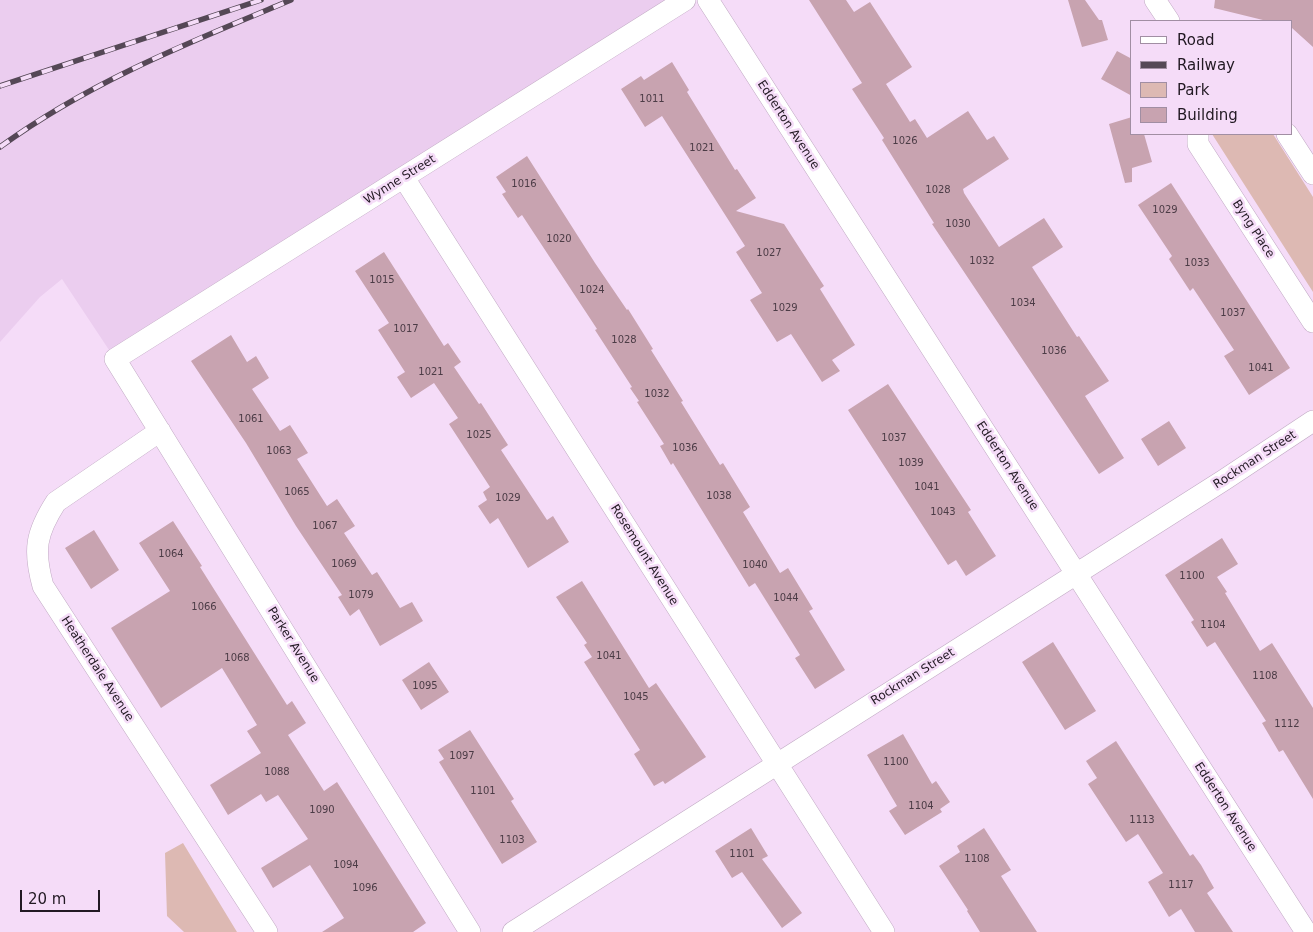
<!DOCTYPE html>
<style>
body{margin:0}
#map{position:relative;width:1313px;height:932px;overflow:hidden;background:#f5dcf8;font-family:"DejaVu Sans",sans-serif}
canvas{display:block}
.legend{position:absolute;left:1130px;top:20px;width:162px;height:115px;box-sizing:border-box;background:#f5dcf8;border:1px solid #a18ea3;margin:0;padding:6px 9px;list-style:none;font-size:15px;color:#221923}
.legend li{display:flex;align-items:center;gap:10px;height:25px}
.legend b{width:25px;border:1px solid #a18ea3}
.scale{position:absolute;left:20px;top:890px;width:80px;height:22px;box-sizing:border-box;border:2px solid #221923;border-top:0;padding-left:6px;font-size:15px;line-height:18px;white-space:nowrap;color:#221923;-webkit-text-stroke:4px #f5dcf8;paint-order:stroke}
</style>
<div id="map">
<canvas width="1313" height="932"></canvas>
<ul class="legend">
<li><b style="height:6px;background:#fff"></b>Road</li>
<li><b style="height:6px;background:#554856"></b>Railway</li>
<li><b style="height:14px;background:#ddb9b3"></b>Park</li>
<li><b style="height:14px;background:#c8a3b0"></b>Building</li>
</ul>
<div class="scale">20 m</div>
</div>
<script>
const context = document.querySelector('canvas').getContext('2d');
context.lineJoin = 'round';
function fillPath(path, color) {
  context.fillStyle = color;
  context.fill(path, 'evenodd');
}
function trace(path, color, width, dash) {
  context.strokeStyle = color;
  context.lineWidth = width;
  context.lineCap = dash ? 'butt' : 'round';
  context.setLineDash(dash || []);
  context.stroke(path);
}
function drawText(font, color, halo, rows, align = 'center') {
  context.font = font + ' "DejaVu Sans",sans-serif';
  context.lineWidth = 5;
  context.setLineDash([]);
  context.textBaseline = 'middle';
  context.strokeStyle = halo;
  context.fillStyle = color;
  for (const [text, x, y, turn = 0] of rows) {
    context.save();
    context.translate(x, y);
    context.rotate((+turn || 0) * Math.PI / 180);
    context.textAlign = isNaN(turn) ? turn : align;
    if (halo) context.strokeText(text, 0, 0);
    context.fillText(text, 0, 0);
    context.restore();
  }
}
fillPath(new Path2D(`
 M0 0H685L115 359 62 279 40 297 0 342Z`), '#ebcdef');
fillPath(new Path2D(`
 M1212 134H1273L1313 197V292Z
 M183 843 237 932H184L167 916 165 853Z`), '#ddb9b3');
fillPath(new Path2D(`
 M809 0H846L854 12 870 2 912 67 886 84 910 122 915 119 927 138 968 111 987 140 994 136 1009 159 963 189 964 193 999 247 1044 218 1063 247 1032 267 1077 337 1079 336 1109 381 1085 396 1124 458 1099 474 932 224 934 223 882 140 884 138 852 89 862 83Z
 M1068 0H1085L1099 20H1102L1108 40 1082 47Z
 M1215 0H1313V47L1292 28V21H1267L1214 8Z
 M1117 51 1132 59V96L1101 79Z
 M672 62 689 90 687 92 735 170 737 169 756 198 736 211 784 224 824 286 820 289 855 345 832 360 840 371 822 382 791 334 777 342 750 300 762 293 736 252 745 246 662 116 645 127 621 89 641 76 644 80Z
 M1132 117V134H1144L1152 162 1132 168V182L1125 183 1109 124Z
 M527 156 595 263 627 310 628 309 653 349 651 350 683 401 681 402 720 465 723 463 750 507 743 512 780 573 788 568 813 609 809 611 845 670 815 689 795 658 800 655 755 583 749 587 673 463 671 465 660 446 664 444 637 402 639 401 630 388 632 387 595 330 597 329 522 215 518 218 502 194 506 192 496 177Z
 M1171 183 1290 368 1249 395 1224 356 1234 350 1193 288 1190 291 1169 259 1172 256 1138 205Z
 M384 252 444 346 448 343 461 362 454 367 479 404 481 403 508 445 501 450 547 520 553 516 569 542 528 568 498 518 490 524 478 506 487 500 483 492 490 487 449 424 458 418 434 383 411 398 397 377 405 372 378 330 389 323 355 271Z
 M231 335 247 362 256 356 269 378 252 389 280 431 290 425 308 453 297 459 327 506 337 499 355 526 344 533 372 575 377 572 400 608 412 602 423 621 380 646 359 609 350 616 338 597 342 595 296 526 246 443 191 361Z
 M888 384 971 510 968 512 996 556 966 576 956 560 948 565 848 410Z
 M1169 421 1186 448 1158 466 1141 439Z
 M173 521 202 566 200 567 287 705 292 701 306 723 288 735 324 791 337 782 426 923 413 932H322L344 918 310 865 273 888 261 868 308 839 278 795 266 802 261 794 228 815 210 785 261 753 247 731 257 725 222 668 161 708 111 628 170 591 139 543Z
 M94 530 119 570 91 589 65 548Z
 M1222 538 1238 564 1217 577 1227 592 1225 593 1260 651 1272 643 1313 708V799L1283 750 1279 752 1262 723 1266 721 1215 642 1207 647 1191 622 1194 620 1165 575Z
 M582 581 649 688 656 683 706 757 665 784 663 781 654 786 634 754 640 750 584 662 592 657 584 645 587 643 556 597Z
 M1053 642 1096 711 1065 730 1022 662Z
 M429 662 449 692 421 710 402 680Z
 M470 730 514 799 511 801 537 842 502 864 439 762 444 759 438 750Z
 M903 734 932 784 936 781 950 802 940 809 942 812 905 835 889 811 897 806 867 755Z
 M1116 741 1190 856 1193 854 1201 865 1214 888 1207 893 1233 932H1195L1181 909 1169 917 1148 882 1163 873 1138 834 1126 842 1088 784 1097 778 1086 761Z
 M751 828 768 856 762 859 802 913 782 928 742 872 732 878 715 851Z
 M984 828 1011 870 1001 876 1037 932H980L967 911 968 910 939 866 960 852 957 846Z`), '#c8a3b0');
const street = new Path2D(`
 M708 0 1306 932
 M1155 0 1169 21
 M1198 134V144L1313 322
 M1287 134 1313 174
 M404 178 884 932
 M160 431 56 502C36 533 33 550 43 586L267 932
 M470 932 115 359 685 0
 M513 932 1224 480 1313 421`);
trace(street, '#c0a9c3', 22);
trace(street, '#fff', 21);
const rail = new Path2D(`
 M0 86 261 0
 M0 147C91 81 188 43 291 0`);
trace(rail, '#554856', 5.5);
trace(rail, '#f5dcf8', 4, [11]);
drawText('10px', '#4c3c46', null, [
 ["1011",652,99],
 ["1026",905,141],
 ["1021",702,148],
 ["1016",524,184],
 ["1028",938,190],
 ["1029",1165,210],
 ["1030",958,224],
 ["1020",559,239],
 ["1027",769,253],
 ["1032",982,261],
 ["1033",1197,263],
 ["1015",382,280],
 ["1024",592,290],
 ["1034",1023,303],
 ["1029",785,308],
 ["1037",1233,313],
 ["1017",406,329],
 ["1028",624,340],
 ["1036",1054,351],
 ["1041",1261,368],
 ["1021",431,372],
 ["1032",657,394],
 ["1061",251,419],
 ["1025",479,435],
 ["1037",894,438],
 ["1036",685,448],
 ["1063",279,451],
 ["1039",911,463],
 ["1041",927,487],
 ["1065",297,492],
 ["1038",719,496],
 ["1029",508,498],
 ["1043",943,512],
 ["1067",325,526],
 ["1064",171,554],
 ["1069",344,564],
 ["1040",755,565],
 ["1100",1192,576],
 ["1079",361,595],
 ["1044",786,598],
 ["1066",204,607],
 ["1104",1213,625],
 ["1041",609,656],
 ["1068",237,658],
 ["1108",1265,676],
 ["1095",425,686],
 ["1045",636,697],
 ["1112",1287,724],
 ["1097",462,756],
 ["1100",896,762],
 ["1088",277,772],
 ["1101",483,791],
 ["1104",921,806],
 ["1090",322,810],
 ["1113",1142,820],
 ["1103",512,840],
 ["1101",742,854],
 ["1108",977,859],
 ["1094",346,865],
 ["1117",1181,885],
 ["1096",365,888]
]);
drawText('12px', '#221923', '#f5dcf8', [
 ["Edderton Avenue",788,125,57],
 ["Wynne Street",400,180,-32],
 ["Byng Place",1253,229,57],
 ["Rockman Street",1255,460,-33],
 ["Edderton Avenue",1007,466,57],
 ["Rosemount Avenue",644,555,58],
 ["Parker Avenue",293,645,58],
 ["Heatherdale Avenue",97,669,57],
 ["Rockman Street",913,677,-32],
 ["Edderton Avenue",1225,807,57]
]);
</script>
